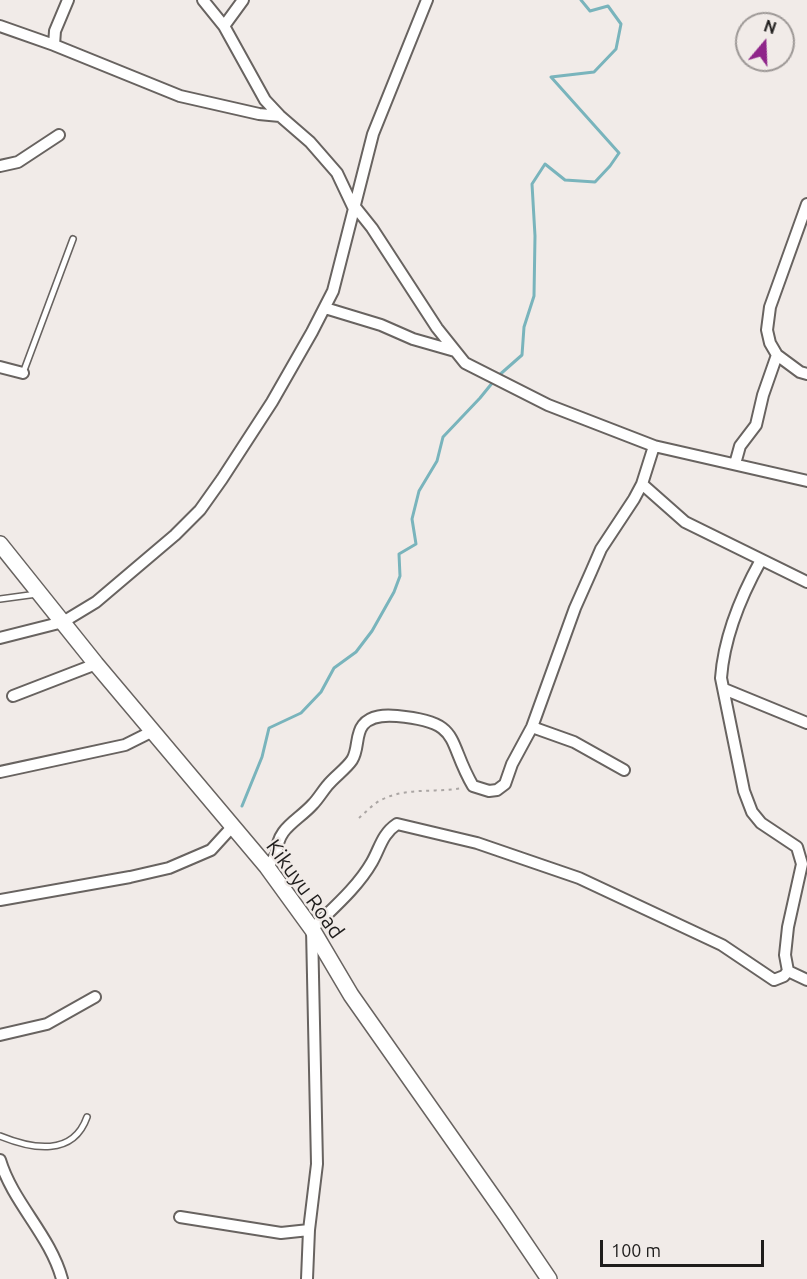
<!DOCTYPE html>
<style>
body{margin:0}
#map{position:relative;width:807px;height:1279px;overflow:hidden;background:#f1ebe8;font-family:Ubuntu,sans-serif}
canvas{display:block}
.north{position:absolute;left:735px;top:12px;width:60px;height:60px;box-sizing:border-box;background:#f1ebe8;border:2px solid #9d9896;border-radius:50%;rotate:19deg;font-size:16px;font-weight:700;line-height:24px;text-align:center;color:#1e1c1b}
.north::after{content:'';display:block;margin:auto;width:21px;height:27px;background:#8f268a;clip-path:polygon(50% 0,100% 100%,50% 72%,0 100%)}
.scale{position:absolute;left:600px;top:1240px;width:164px;height:27px;box-sizing:border-box;border:3px solid #1e1c1b;border-top:0;padding-left:8px;font-size:18px;line-height:21px;white-space:nowrap;color:#1e1c1b;-webkit-text-stroke:4px #f1ebe8;paint-order:stroke}
</style>
<div id="map">
<canvas width="807" height="1279"></canvas>
<div class="north">N</div>
<div class="scale">100 m</div>
</div>
<script>
const context = document.querySelector('canvas').getContext('2d');
context.lineJoin = 'round';
function trace(path, color, width, dash) {
  context.strokeStyle = color;
  context.lineWidth = width;
  context.lineCap = dash ? 'butt' : 'round';
  context.setLineDash(dash || []);
  context.stroke(path);
}
function drawText(font, color, halo, rows, align = 'center') {
  context.font = font + ' Ubuntu,sans-serif';
  context.lineWidth = 4.5;
  context.setLineDash([]);
  context.textBaseline = 'middle';
  context.strokeStyle = halo;
  context.fillStyle = color;
  for (const [text, x, y, turn = 0] of rows) {
    context.save();
    context.translate(x, y);
    context.rotate((+turn || 0) * Math.PI / 180);
    context.textAlign = isNaN(turn) ? turn : align;
    if (halo) context.strokeText(text, 0, 0);
    context.fillText(text, 0, 0);
    context.restore();
  }
}
trace(new Path2D(`
 M497 377 522 355 524 327 534 296 535 236 532 184 545 164 565 180 595 182 610 166 619 153 551 77 594 72 616 49 621 24 608 6 590 11 581 0
 M242 806 262 757 269 728 301 713 321 692 334 668 356 652 372 631 394 592 400 576 399 554 416 544 412 519 419 491 437 461 443 437 480 398 493 382`), '#79b4bc', 3);
const service = new Path2D(`
 M23 373 73 239
 M0 599 37 594
 M0 1136C32 1149 73 1157 87 1117`);
const minor = new Path2D(`
 M203 0 224 26 265 100 280 116 310 142 337 173 355 211
 M0 26 54 45 180 96 259 114 280 116
 M224 26 243 0
 M54 45 55 31 68 0
 M0 166 18 162 59 135
 M356 208 372 228 437 328 465 363 548 405 654 446 642 484 685 522 807 582
 M325 308 381 325 413 339 455 351
 M777 355 800 372 807 374
 M0 367 23 373
 M654 446 807 481
 M735 464 740 446 756 425 763 395 777 355 770 343 767 330 770 307 807 204
 M761 560C741 596 724 637 721 678L744 791 752 812 761 823 797 847 802 864 788 927 785 955 788 971
 M0 638 63 622 96 602 175 535 200 510 222 479 272 402 312 332 333 291 373 134 427 0
 M724 689 807 723
 M13 696 96 664
 M532 727 574 742 624 770
 M0 772 125 745 153 731
 M267 867 277 854C276 828 298 821 313 804 318 799 322 792 327 786 334 777 346 769 352 760 359 749 355 735 363 725 371 715 385 715 397 716 463 722 446 740 473 786L489 791 497 790 505 784 512 764 532 727 575 608 591 572 601 549 634 499 642 484
 M0 900 130 877 169 868 211 850 232 827
 M0 1035 47 1024 95 997
 M0 1160C13 1203 50 1235 62 1279
 M180 1217 281 1233 309 1230
 M307 1279 309 1230 317 1164 312 929C333 908 357 888 372 862 380 848 382 834 397 824L477 843 579 878 722 945 774 980 784 976 788 971 807 980`);
const secondary = new Path2D(`
 M0 544 96 664 267 867 312 929 351 995 505 1214 549 1279`);
trace(service, '#686360', 8);
trace(minor, '#686360', 14);
trace(secondary, '#686360', 18);
trace(new Path2D(`
 M359 818C366 812 373 804 381 800 406 787 435 793 462 788`), '#aba6a4', 2, [3, 4.5]);
trace(service, '#fff', 5);
trace(minor, '#fff', 10);
trace(secondary, '#fff', 15);
drawText('21px', '#1e1c1b', '#f1ebe8', [
 ["Kikuyu Road",305,889,54]
]);
</script>
